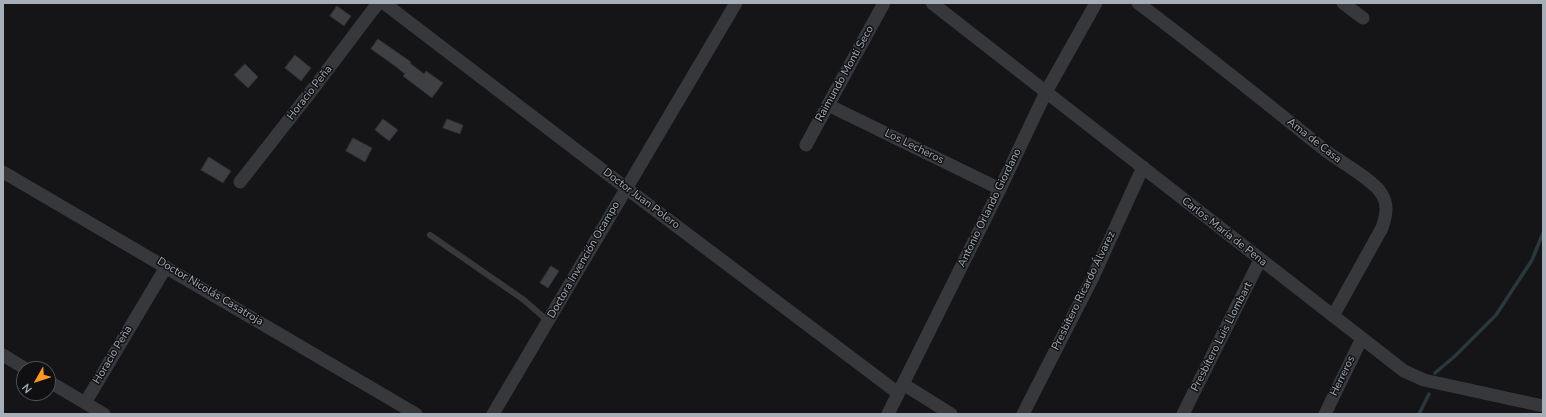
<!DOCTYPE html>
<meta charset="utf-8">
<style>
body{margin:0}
#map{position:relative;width:1546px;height:417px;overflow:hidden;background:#151517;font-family:"Nunito Sans",sans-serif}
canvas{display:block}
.frame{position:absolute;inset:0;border:4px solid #a6aeb8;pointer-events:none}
.north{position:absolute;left:16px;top:361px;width:40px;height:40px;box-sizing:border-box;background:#101012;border:1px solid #4c4f54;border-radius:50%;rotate:231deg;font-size:11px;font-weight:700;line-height:16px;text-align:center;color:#a6aeb8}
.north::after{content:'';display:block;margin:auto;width:14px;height:18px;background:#fe9726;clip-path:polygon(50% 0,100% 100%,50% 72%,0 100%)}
</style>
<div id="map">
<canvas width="1546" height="417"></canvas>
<div class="frame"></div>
<div class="north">N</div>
</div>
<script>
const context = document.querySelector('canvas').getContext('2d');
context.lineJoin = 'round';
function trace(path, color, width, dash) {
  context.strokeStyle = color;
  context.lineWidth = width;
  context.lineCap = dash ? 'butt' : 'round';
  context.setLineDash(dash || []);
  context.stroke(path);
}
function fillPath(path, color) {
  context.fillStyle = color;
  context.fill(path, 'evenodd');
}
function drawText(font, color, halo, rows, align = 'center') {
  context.font = font + ' "Nunito Sans",sans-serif';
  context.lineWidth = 3;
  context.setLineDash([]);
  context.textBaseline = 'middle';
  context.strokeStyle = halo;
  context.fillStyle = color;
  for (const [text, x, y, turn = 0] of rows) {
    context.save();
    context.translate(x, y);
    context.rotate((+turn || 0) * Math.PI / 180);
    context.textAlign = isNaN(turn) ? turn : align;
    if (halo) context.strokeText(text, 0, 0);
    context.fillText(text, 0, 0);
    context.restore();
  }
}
trace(new Path2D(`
 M1435 373 1455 356 1496 315 1532 260 1543 233
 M1419 414 1429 394`), '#2a373c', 3.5);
const building = new Path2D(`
 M337 6 351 16 344 26 330 16Z
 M378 39 411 62 410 63 424 74 426 71 443 83 432 98 403 76 405 74 395 66 371 49Z
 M295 55 311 68 301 81 285 68Z
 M245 64 258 77 248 88 234 75Z
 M383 119 398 130 389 141 375 130Z
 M447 119 463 125 460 134 443 128Z
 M353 138 372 148 365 162 346 151Z
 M209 157 231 171 223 183 201 170Z
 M551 266 559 271 548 288 540 283Z`);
fillPath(building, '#3f4044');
trace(building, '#2f2f33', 1);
trace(new Path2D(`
 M430 235 524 300 549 322`), '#36383c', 6);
trace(new Path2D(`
 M384 3 626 188 898 393
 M932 3 1404 371 1424 380 1543 406
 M1138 3C1202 51 1264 101 1326 151 1341 162 1373 180 1381 193 1389 204 1386 216 1382 228L1333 316
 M1343 3 1363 18
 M828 105 1000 189
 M806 145 884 3
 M3 172 416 414
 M240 182 316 85 378 3
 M3 355 26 369
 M48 381 104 414
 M903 384 951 414
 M85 403 166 267
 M493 414 736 3
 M888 414 1000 189 1046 92 1096 3
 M1023 414 1093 277 1143 167
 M1183 414 1260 260
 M1325 414 1362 338`), '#36383c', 13);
drawText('11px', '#a6aeb8', '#101012', [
 ["Raimundo Monti Seco",845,74,-61],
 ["Horacio Peña",310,93,-52],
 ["Ama de Casa",1314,141,38],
 ["Los Lecheros",914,147,26],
 ["Doctor Juan Polero",641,199,37],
 ["Antonio Orlando Giordano",990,208,-64],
 ["Carlos María de Pena",1224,232,38],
 ["Doctora Invención Ocampo",584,260,-60],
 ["Presbítero Ricardo Álvarez",1084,291,-64],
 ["Doctor Nicolás Casatroja",210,292,31],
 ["Presbítero Luis Llombart",1222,337,-63],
 ["Horacio Peña",113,355,-59],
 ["Herreros",1343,376,-64]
]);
</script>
